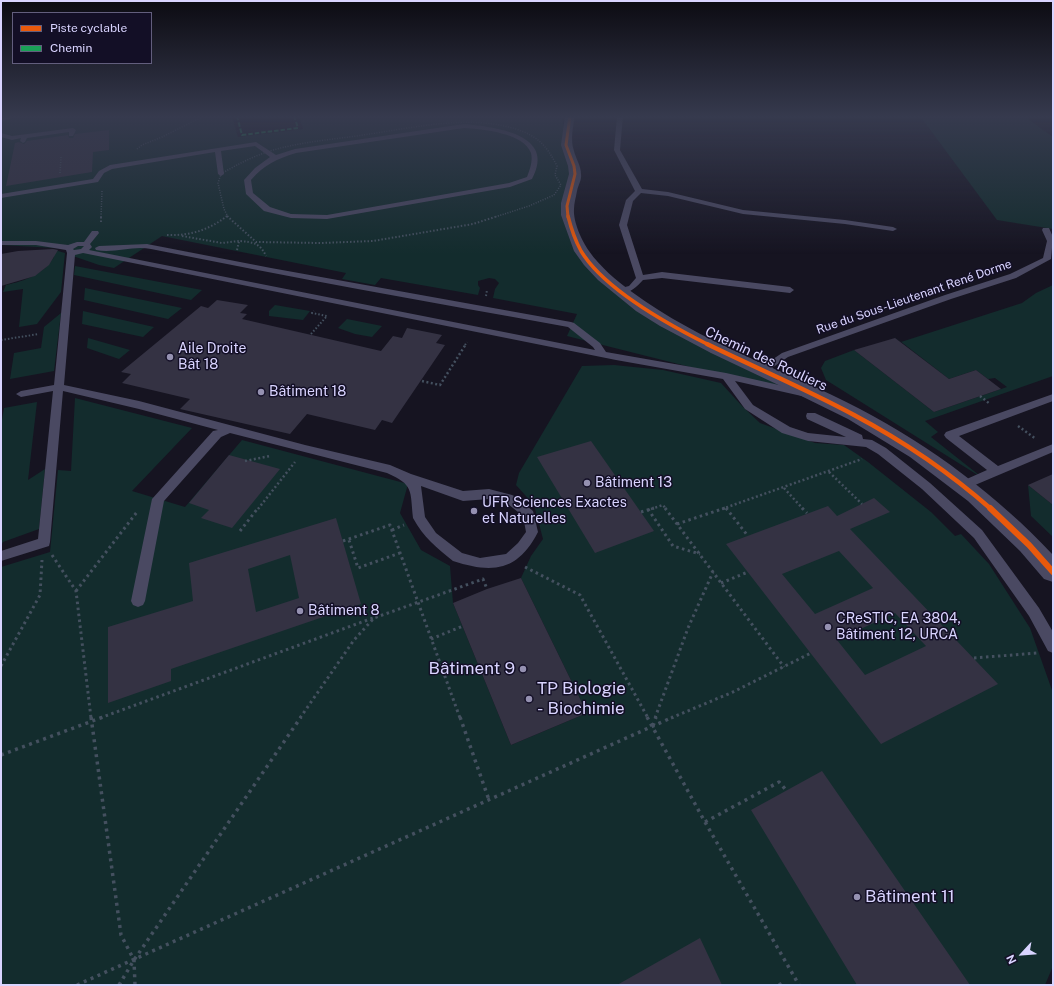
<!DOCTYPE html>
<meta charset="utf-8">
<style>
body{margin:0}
#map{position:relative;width:1054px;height:986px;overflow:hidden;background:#161421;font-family:"Public Sans",sans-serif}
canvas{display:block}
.frame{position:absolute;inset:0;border:2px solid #d9d4ff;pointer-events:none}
.legend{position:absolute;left:12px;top:12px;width:140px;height:52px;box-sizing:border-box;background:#130f26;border:1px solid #625e7d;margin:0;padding:5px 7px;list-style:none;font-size:12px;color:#d9d4ff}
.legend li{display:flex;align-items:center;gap:8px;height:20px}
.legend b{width:20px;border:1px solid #625e7d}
.north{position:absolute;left:1002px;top:934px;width:40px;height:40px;-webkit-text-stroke:3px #130f26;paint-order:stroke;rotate:244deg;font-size:11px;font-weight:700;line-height:16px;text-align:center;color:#d9d4ff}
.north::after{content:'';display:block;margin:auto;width:14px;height:18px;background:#d9d4ff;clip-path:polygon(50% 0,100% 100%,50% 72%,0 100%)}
</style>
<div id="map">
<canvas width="1054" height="986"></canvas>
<div class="frame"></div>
<ul class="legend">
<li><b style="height:5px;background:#e8590c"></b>Piste cyclable</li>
<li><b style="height:5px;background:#1a9f57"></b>Chemin</li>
</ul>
<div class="north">N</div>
</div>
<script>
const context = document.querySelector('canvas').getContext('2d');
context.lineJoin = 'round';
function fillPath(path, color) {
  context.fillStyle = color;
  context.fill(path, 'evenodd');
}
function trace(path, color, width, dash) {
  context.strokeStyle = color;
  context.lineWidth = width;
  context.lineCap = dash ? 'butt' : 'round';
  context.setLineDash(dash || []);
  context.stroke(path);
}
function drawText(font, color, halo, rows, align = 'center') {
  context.font = font + ' "Public Sans",sans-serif';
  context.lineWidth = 3;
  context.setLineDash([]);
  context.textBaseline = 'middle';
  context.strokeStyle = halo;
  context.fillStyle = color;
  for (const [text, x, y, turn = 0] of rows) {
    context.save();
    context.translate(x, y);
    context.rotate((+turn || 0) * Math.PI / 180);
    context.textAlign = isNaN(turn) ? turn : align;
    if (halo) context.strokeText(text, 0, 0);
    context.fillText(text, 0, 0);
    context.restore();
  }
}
fillPath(new Path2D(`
 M1 116H232L238 137 303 129 299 116H562L567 148 575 170 567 212 594 267 679 331 822 398 726 376 567 336 577 314 493 298 495 289 499 283 495 279 489 278 478 281V285L480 288 478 295 381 278 375 285 342 279 346 273 162 236 114 268 99 265 70 255 73 249 1 245Z
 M920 116H1024L1053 137V229L997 220Z
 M51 249 65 253 61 292 37 324 19 327 23 289 3 292 6 285C25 281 44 274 54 257Z
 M75 266 202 290 191 300 74 275Z
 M1053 285V376L925 421 938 432 931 437 984 479 826 380 821 368 825 361 854 350 934 412 1007 387 995 378 988 379 976 370 949 379 891 334 901 342 1022 303 1036 293Z
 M85 288 182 308 168 319 84 300Z
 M275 305 310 311 303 320 269 316V311Z
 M83 311 154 327 143 337 82 324Z
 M61 313 54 371 10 379 14 353 41 348 44 327Z
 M347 319 382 326 372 337 355 334 338 328Z
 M88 338 130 350 119 359 87 348Z
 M614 365 663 370 721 383 742 406 760 423 815 443 844 445 868 462 931 512 955 536 961 534 989 564 1030 628 1053 693V966L1045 985H1V567L50 552 58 470 71 471 75 398 192 428 132 491 185 507 242 440 408 484 400 513 421 550 450 566 453 603 511 745 587 713 521 578 531 556 543 539 534 505 516 485 519 473 582 366Z
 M37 402 28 480 45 469 39 529 3 542 1 546V425L4 408Z
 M1028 485 1053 505V537L1031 516Z`), '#132c2d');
fillPath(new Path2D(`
 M109 130V150L93 152 92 172 6 186 15 143 19 142 24 144 27 141 68 135 69 138H73L75 134Z
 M53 249 58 250 49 265 35 276 1 286V254L18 251Z
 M217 300 248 305 240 313 247 314 242 319 381 351 393 336 402 338 407 328 442 335 436 343 445 345 392 423 382 420 375 430 307 414 290 434 180 409 190 399 122 383 131 374 121 372 201 306 208 308Z
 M895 338 949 379 976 370 1001 389 934 412 854 350Z
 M591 441 654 531 595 553 537 457Z
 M229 455 280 469 232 528 201 518 209 510 189 503Z
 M1053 474V505L1028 485Z
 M874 498 890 512 850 529 998 684 881 744 726 544 828 506 837 516ZM839 551 873 588 815 614 782 574ZM895 613 926 646 865 675 837 640Z
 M336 518 361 604 171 669V681L108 703V627L193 601 189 563ZM290 555 299 598 256 612 248 569Z
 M521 578 587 713 511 745 453 603 487 589Z
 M822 771 970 985H857L751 810Z
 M700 938 722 985H617Z`), '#343243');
trace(new Path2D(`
 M137 149 142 145 162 137 204 116
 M60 173 61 157
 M101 217 102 191
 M226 217 227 216
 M228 217 224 209 218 183 221 174C241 162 262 152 285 147 310 141 337 139 363 135 413 128 475 112 524 132 541 139 549 150 557 166L555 175 561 185 554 195 529 206 495 217`), '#44505f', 1.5, [1, 1.5]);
trace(new Path2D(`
 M227 216 256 242 321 243 373 241 473 224 498 216
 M101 222V216
 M167 235C190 236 209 230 227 216
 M182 236 222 243 239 241
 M237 250 239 241C253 242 260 243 266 256
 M486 296 487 290
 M311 334 327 316 312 313 314 311
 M1 340 39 334
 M465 345 467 342`), '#44505f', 2, [1.5, 2]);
trace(new Path2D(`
 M422 381 440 385 466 344
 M980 396 990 404
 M1018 426 1036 439
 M245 461 270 456
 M829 472 862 504
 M784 488 803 509
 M258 509 295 462
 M651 509 663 505 666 509
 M722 509 862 459`), '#44505f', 2.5, [2, 2.5]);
trace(new Path2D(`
 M665 508 784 667
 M726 508 748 536
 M802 508 807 513
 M648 509 673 546 700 554
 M641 512 654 508
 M677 524 725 508
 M392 530 404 525
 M240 531 258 508
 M349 540 358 568 400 553
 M343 541 390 525 460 718
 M52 555 76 591 91 718
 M525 567 580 595 648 718
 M721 583 748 572
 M76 591 137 512
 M431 639 463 626
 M974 658 1037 653
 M1 666 40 595 42 560
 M100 718 373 618
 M300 718 354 640 374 618 483 579 487 589
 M655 718 688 628 713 572
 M671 718 733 692 811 653`), '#44505f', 3, [2.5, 3.5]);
trace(new Path2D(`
 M91 717 121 935 134 960 135 985
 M460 717 489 800
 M647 717 705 822 799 985
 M653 726 656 717
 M1 755 103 717
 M705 822 779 782 786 790
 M77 985 673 717
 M119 985 134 960 301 717
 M779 985 782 983 785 985`), '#44505f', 3.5, [3, 4.5]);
fillPath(new Path2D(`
 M7 116H17L1 122V118Z
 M617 116H623L620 150 642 189 668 192 743 210 845 220 893 227 897 229 893 231 845 224 743 214 668 196 641 193 633 201 627 225 643 275 662 272 790 287 794 290 790 293 662 278 643 280C636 288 628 295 617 293L616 291 617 289 629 286 636 278 619 225 626 200 635 191 614 150Z
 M464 124C495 127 557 134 532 179L510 187 327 219 291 218 264 211 246 194 244 180 255 168 270 157 255 146 221 151 224 174 221 176 218 174 215 152 112 169 104 173 98 182 1 198V194L93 179 99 171 110 165 256 142 276 155 295 149ZM464 128C482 129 524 133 531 153 533 161 530 169 527 177L509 183 327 215 291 214 270 207 253 193 251 180C264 165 276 159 296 153Z
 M73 128 76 130 73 136H69V132L27 138 25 142 23 143 20 141 21 138 12 140 1 137V133L12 136Z
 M1043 228H1049L1053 237 1051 259 1016 278 951 299 788 357 766 372 762 373 757 370 782 353 945 295 1010 274 1043 258 1047 241 1042 230Z
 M92 231H98L99 233 90 244 92 247 89 250 595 350 593 347 568 327C429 302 289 277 151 249 133 245 114 254 96 250L95 248 99 246 147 244 271 268 571 322 574 323 600 343 606 352 726 373 810 392 811 394 810 396 806 397 735 381 753 405 790 427 808 433 846 437 807 419 806 416 807 413H815L862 435 863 439 872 440 886 448 930 483 982 530 1039 608 1053 632V653L1048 651 1029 616 974 538 922 489 878 454 866 447 808 441 782 433 745 409 723 379 616 360 83 253 75 255 64 385 139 401 305 445 390 465 411 474 463 491 489 489 512 495 516 497 533 511 538 532C518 571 493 574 453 561 436 547 424 538 413 518 410 490 414 485 387 473L230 433 221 437 164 501 145 601 143 605 138 607 133 605 131 601 152 499 213 431 218 430 139 409 63 391 50 542 49 546 1 561V551L38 539 53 391 21 397 16 394 21 391 54 385 67 253 66 250 36 245H1V241H36L68 245 77 242H84ZM78 246H84L81 249 74 250 73 249ZM421 486 463 501 489 499 508 504 523 516 526 532 518 543 506 554 480 558 462 553 436 533 425 517Z
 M1053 394V401L959 436 998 466 1053 444V452L968 488 964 489 960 488 958 485 960 482 987 470 946 438 944 435 946 432Z`), '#4a4962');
fillPath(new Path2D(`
 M565 116H575C573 127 570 140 574 151 576 159 581 166 581 174 582 180 578 185 577 191 576 197 574 203 574 209 573 222 582 241 589 251 600 267 617 281 632 292 701 343 785 370 860 409 932 447 998 496 1053 555V582L1044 579 1020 551 968 501 910 457 848 419 789 390 711 353 660 326 636 311 598 280 584 265 574 251 561 215V203L569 174 568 166 561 145Z`), '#4a4962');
trace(new Path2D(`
 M237 116 242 135 298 128 294 116`), '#1a9f57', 2, [4.5, 2]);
trace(new Path2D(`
 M568 217 567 206 575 174 574 166 566 145 570 116`), '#e8590c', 3);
trace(new Path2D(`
 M568 216C571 228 575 240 581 251 604 289 669 325 709 345`), '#e8590c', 3.5);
trace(new Path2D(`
 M707 344C756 368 806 389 854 415 903 441 949 472 991 509`), '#e8590c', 4.5);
trace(new Path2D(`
 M990 508 1029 545 1053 572`), '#e8590c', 6);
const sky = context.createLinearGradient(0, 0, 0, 254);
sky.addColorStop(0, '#0c0b12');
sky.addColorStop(0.46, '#363a4e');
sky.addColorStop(1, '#363a4e00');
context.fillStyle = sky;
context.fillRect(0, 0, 1054, 254);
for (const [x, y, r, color] of [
 [170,357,4,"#9591b1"],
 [261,392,4,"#9591b1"],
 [587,483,4,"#9591b1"],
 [474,511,4,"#9591b1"],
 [300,611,4,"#9591b1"],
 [828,627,4,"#9591b1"],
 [523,669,4,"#9591b1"],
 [529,699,4,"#9591b1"],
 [857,897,4,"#9591b1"]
]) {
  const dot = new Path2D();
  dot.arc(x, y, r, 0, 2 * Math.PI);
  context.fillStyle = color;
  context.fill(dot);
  trace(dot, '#130f26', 1.5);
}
drawText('12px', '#d9d4ff', '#130f26', [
 ["Rue du Sous-Lieutenant René Dorme",914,297,-19]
]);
drawText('14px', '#d9d4ff', '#130f26', [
 ["Aile Droite",178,349],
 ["Bât 18",178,365],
 ["Bâtiment 18",269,392],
 ["Bâtiment 13",595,483],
 ["UFR Sciences Exactes",482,503],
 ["et Naturelles",482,519],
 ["Bâtiment 8",308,611],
 ["CReSTIC, EA 3804,",836,619],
 ["Bâtiment 12, URCA",836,635]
], 'left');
drawText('14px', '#d9d4ff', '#130f26', [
 ["Chemin des Rouliers",766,359,25]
]);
drawText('17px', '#d9d4ff', '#130f26', [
 ["Bâtiment 9",515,669,"right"],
 ["TP Biologie",537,689],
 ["- Biochimie",537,709],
 ["Bâtiment 11",865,897]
], 'left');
</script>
